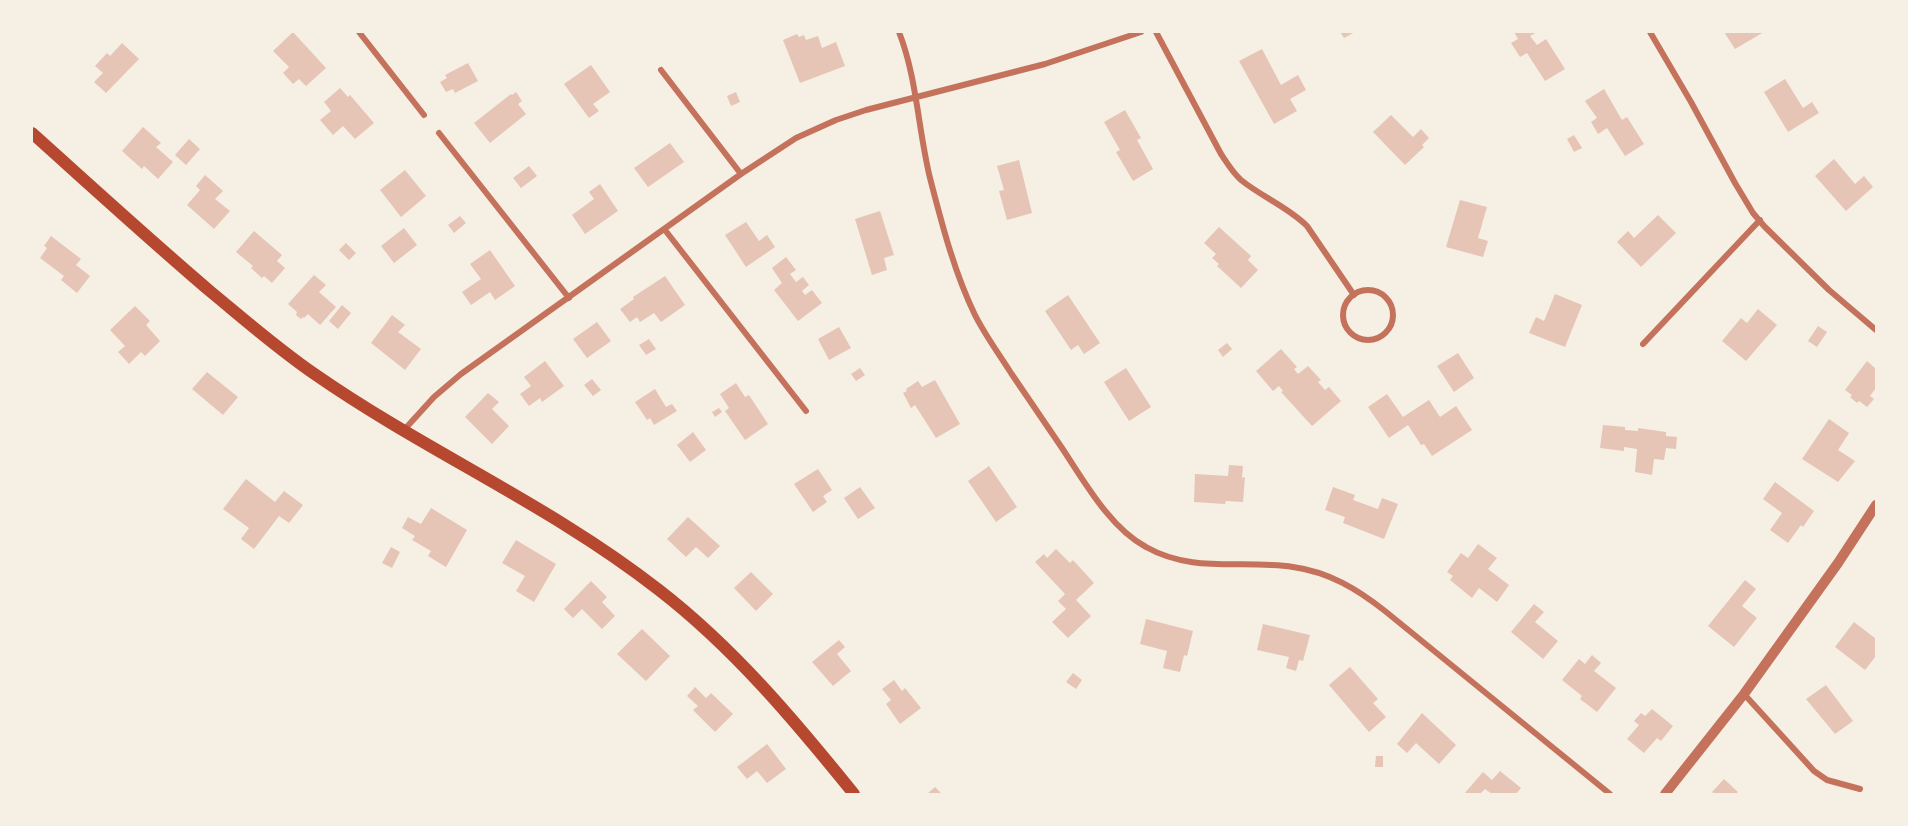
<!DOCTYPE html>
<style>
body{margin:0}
#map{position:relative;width:1908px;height:826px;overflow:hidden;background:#f6efe4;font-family:"Asap Condensed",sans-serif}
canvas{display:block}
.frame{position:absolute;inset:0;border:33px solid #f6efe4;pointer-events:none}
</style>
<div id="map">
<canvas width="1908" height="826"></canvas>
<div class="frame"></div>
</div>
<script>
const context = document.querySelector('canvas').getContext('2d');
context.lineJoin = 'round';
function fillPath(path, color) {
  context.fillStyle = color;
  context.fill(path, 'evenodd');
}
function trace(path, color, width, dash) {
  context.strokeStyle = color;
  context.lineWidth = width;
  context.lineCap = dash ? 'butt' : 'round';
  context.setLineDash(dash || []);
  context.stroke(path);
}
fillPath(new Path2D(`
 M293 32 326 68 306 86 299 79 293 84 283 73 289 67 273 51Z
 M1340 32H1355L1344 38Z
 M1514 32H1537L1530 36 1537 45 1546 39 1565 69 1545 81 1527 53 1520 57 1511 43 1518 39Z
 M1724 32H1764L1735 49Z
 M797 34 799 37 804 35 806 40 818 36 822 48 836 42 845 66 800 83 783 40Z
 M122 43 139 59 106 93 94 82 103 73 95 66 107 53 110 56Z
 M1262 49 1281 85 1298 75 1306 90 1290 99 1297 111 1274 124 1239 61Z
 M468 63 478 81 455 93 453 89 446 92 440 82 447 78 445 75Z
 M591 65 610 92 593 104 599 111 589 118 564 84Z
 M1785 79 1803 108 1812 102 1819 113 1788 132 1764 92Z
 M340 88 348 97 350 95 374 123 355 139 343 126 333 135 320 120 331 111 324 102Z
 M1604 89 1622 120 1627 117 1644 144 1625 156 1607 128 1598 134 1591 122 1597 118 1585 101Z
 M516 92 522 101 518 104 526 114 490 143 474 123 511 94 512 95Z
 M736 92 740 102 731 106 727 96Z
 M1125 110 1141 138 1137 140 1153 169 1133 181 1116 152 1120 150 1104 122Z
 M1391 115 1413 137 1421 129 1429 138 1422 145 1424 147 1405 165 1373 132Z
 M143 127 161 143 156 147 173 162 158 179 144 166 142 169 122 151Z
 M1574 135 1582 148 1574 152 1567 139Z
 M189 139 200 149 186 165 175 155Z
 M670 143 684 162 648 187 634 168Z
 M1834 159 1855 184 1864 176 1873 187 1846 211 1815 176Z
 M1019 160 1032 213 1007 220 999 191 1004 190 997 166Z
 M529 166 537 176 521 188 513 178Z
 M405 170 426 196 401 217 380 190Z
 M205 175 223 191 215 199 230 211 214 229 187 205 200 190 196 186Z
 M600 184 618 211 585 234 572 215 594 199 589 192Z
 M1460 200 1487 207 1478 238 1488 241 1483 257 1446 247Z
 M880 211 894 255 884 258 887 270 872 275 855 219Z
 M1658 215 1676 233 1641 267 1617 242 1628 231 1634 238Z
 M460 216 466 223 454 233 448 225Z
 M746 222 759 241 767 235 775 247 746 267 725 235Z
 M1219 227 1251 256 1248 260 1258 270 1241 288 1217 266 1219 264 1212 258 1216 254 1204 243Z
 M404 228 417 245 394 263 381 246Z
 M254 231 282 255 277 261 285 268 272 283 264 276 262 278 251 268 253 266 236 252Z
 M51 236 81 259 76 265 90 276 77 293 61 280 64 276 40 258 47 248 44 246Z
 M346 243 356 253 349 260 339 250Z
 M490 250 515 286 495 300 490 292 471 305 462 292 481 279 470 264Z
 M786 257 796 270 790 274 796 282 803 277 809 285 802 291 805 295 812 290 822 303 798 321 774 290 782 283 772 268Z
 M314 275 326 285 319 292 336 307 320 325 308 314 304 318 303 317 301 319 296 315 297 312 288 304Z
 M665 276 685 305 661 322 654 313 640 322 637 317 630 322 620 309 634 299 633 297Z
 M1555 294 1582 305 1565 347 1529 333 1536 317 1544 321Z
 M1068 295 1100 343 1084 354 1078 345 1071 350 1045 311Z
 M342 305 351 313 338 329 329 321Z
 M135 306 150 321 146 325 160 341 145 356 141 352 129 364 118 352 125 346 110 330Z
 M1758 309 1777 325 1746 361 1722 341 1741 318 1747 323Z
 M392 315 405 325 398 332 421 349 405 370 371 343Z
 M597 322 611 341 587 358 573 339Z
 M1818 326 1827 332 1817 347 1808 341Z
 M839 327 851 348 829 360 818 339Z
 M649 339 656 349 646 355 639 345Z
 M1227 343 1232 349 1223 357 1218 350Z
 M1281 349 1297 367 1294 369 1298 374 1308 366 1321 380 1318 382 1325 390 1329 387 1341 401 1312 426 1281 392 1283 391 1279 386 1273 391 1256 371Z
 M1458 353 1474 378 1454 392 1437 366Z
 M545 361 564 386 542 402 540 398 529 406 520 394 531 386 524 377Z
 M1867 361 1876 369V388L1870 396 1874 399 1867 407 1859 401 1857 403 1850 397 1852 395 1845 390Z
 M860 368 865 375 856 381 851 374Z
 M1126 368 1151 407 1129 421 1104 382Z
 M207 372 238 397 223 415 192 389Z
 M592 379 601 390 593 396 584 385Z
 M935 380 960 424 936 438 915 405 911 408 903 393 907 391 906 389 918 381 922 387Z
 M736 383 745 397 749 395 768 424 745 440 725 411 729 408 720 394Z
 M655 389 666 407 672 404 677 411 654 425 650 418 647 420 635 402Z
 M488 393 499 402 492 409 509 426 492 444 465 417Z
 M1387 394 1403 417 1429 400 1440 417 1456 406 1472 430 1432 456 1424 444 1421 445 1408 425 1389 438 1368 407Z
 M719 408 722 412 715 417 712 412Z
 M1829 419 1849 433 1838 450 1855 461 1838 482 1802 459Z
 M1603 425 1625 427V430L1638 431V428L1666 432V436L1677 437 1676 449 1666 448 1664 460 1654 459 1652 475 1635 472 1637 449 1624 447V451L1600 448Z
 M693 432 706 450 690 462 677 445Z
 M1229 465 1243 466 1242 478 1245 477 1243 502 1226 501 1225 504 1194 502 1195 474 1228 476Z
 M989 466 1017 507 996 522 968 481Z
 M818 469 832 490 823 496 827 502 813 512 794 484Z
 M246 479 275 502 284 491 303 505 289 523 279 516 254 549 241 539 249 528 223 509Z
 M1775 482 1814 511 1803 527 1801 525 1788 543 1770 530 1782 513 1763 499Z
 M860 487 875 508 858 519 844 498Z
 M1333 487 1355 495 1353 500 1378 509 1382 498 1398 504 1384 539 1343 523 1345 517 1325 510Z
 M431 508 467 530 446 567 428 556 431 551 412 540 415 536 402 528 408 517 421 524Z
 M688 517 720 546 708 558 696 547 686 557 667 539Z
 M516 540 556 564 534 602 516 591 525 576 502 563Z
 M1478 544 1497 558 1488 569 1509 585 1497 602 1479 588 1472 598 1450 580 1453 576 1447 572 1461 553 1468 558Z
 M391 547 400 552 392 568 382 563Z
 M1056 549 1070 563 1073 560 1094 583 1076 600 1091 616 1068 638 1052 622 1066 609 1058 601 1065 594 1035 562 1044 554 1047 558Z
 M751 572 773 594 756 611 734 588Z
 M1745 580 1756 589 1742 606 1757 618 1734 647 1708 626Z
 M591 581 607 597 602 602 615 616 602 629 582 609 573 618 564 609Z
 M1534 604 1544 612 1535 622 1558 641 1543 659 1511 632Z
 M1146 619 1193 631 1187 656 1184 655 1180 672 1163 668 1167 651 1140 644Z
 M1854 622 1876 639V656L1865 670 1835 647Z
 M1263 624 1310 635 1303 661 1299 660 1296 671 1286 668 1289 657 1257 650Z
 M642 629 670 656 646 681 617 654Z
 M839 640 845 647 837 654 851 671 833 686 812 662Z
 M1592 655 1601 663 1594 671 1616 688 1597 712 1580 699 1582 696 1562 680 1579 659 1585 664Z
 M1350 667 1378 699 1373 703 1386 717 1369 732 1329 685Z
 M1073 673 1082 680 1076 689 1066 682Z
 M894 680 902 691 905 688 921 708 900 724 886 704 891 700 882 689Z
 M1826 685 1853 721 1835 734 1806 699Z
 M695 687 706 698 711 693 733 714 715 732 693 710 698 706 687 696Z
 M1652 709 1673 726 1661 741 1657 738 1644 753 1627 739 1639 725 1634 721 1641 713 1645 716Z
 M1422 713 1456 745 1439 764 1416 743 1407 753 1397 744Z
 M767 744 786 769 767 783 757 771 747 779 737 767Z
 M1376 756H1383V767H1375Z
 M1500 771 1521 788 1516 794H1492L1485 789 1480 794H1464L1483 772 1492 780Z
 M1724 779 1738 792 1736 794H1714L1712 792Z
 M935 787 942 794H927Z`), '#e6c5b7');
trace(new Path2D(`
 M359 32 424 115
 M899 32C917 78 918 129 930 178 942 224 954 272 975 315 985 335 999 354 1011 373 1028 398 1045 423 1062 448 1084 481 1110 528 1146 547 1194 574 1242 559 1293 567 1329 572 1357 589 1385 611L1610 794
 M1156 32 1221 154C1227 163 1233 173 1241 180 1262 197 1288 207 1307 226L1354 295
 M1650 32 1691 102 1735 183 1753 213 1764 226 1829 290 1876 330
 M661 70 741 174
 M439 133 569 298
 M665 230 806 411
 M1343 315a25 25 0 1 1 50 0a25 25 0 1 1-50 0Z
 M1643 344 1760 220
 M404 430 434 397 461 374 741 174 796 138 836 120 866 110 1045 64 1141 32
 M1744 694 1814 771 1827 780 1860 789`), '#c5725c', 6);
trace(new Path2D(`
 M1665 794 1744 694 1838 563 1876 505`), '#c5725c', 10);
trace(new Path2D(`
 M32 133C91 186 150 240 211 292 245 320 279 350 316 375 427 452 552 506 659 590 734 648 795 721 854 794`), '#b5482f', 12);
</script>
